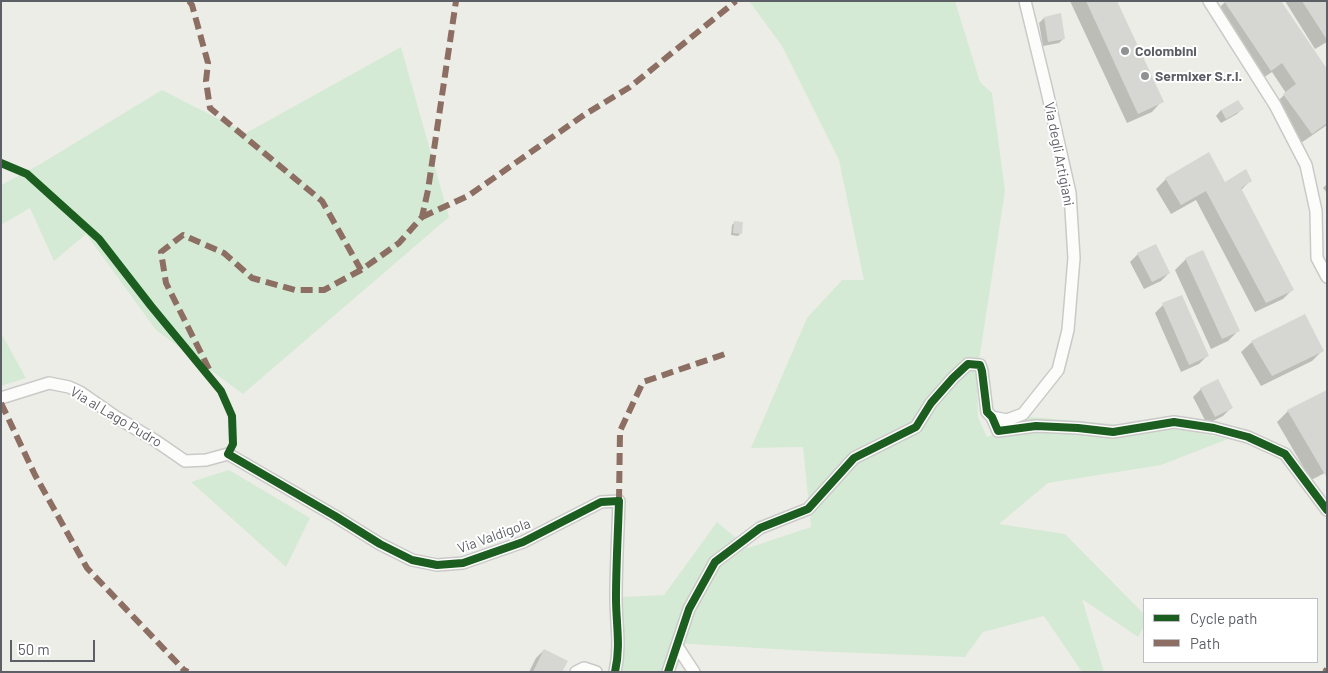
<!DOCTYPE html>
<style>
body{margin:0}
#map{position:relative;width:1328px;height:673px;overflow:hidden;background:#edede7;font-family:Barlow,sans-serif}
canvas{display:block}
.frame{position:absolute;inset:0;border:2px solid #5d5f66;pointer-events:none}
.legend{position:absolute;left:1143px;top:598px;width:175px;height:65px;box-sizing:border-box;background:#fff;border:1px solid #bebfc2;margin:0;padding:6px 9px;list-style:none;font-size:15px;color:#5d5f66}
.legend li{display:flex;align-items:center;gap:10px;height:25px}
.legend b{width:25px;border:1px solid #bebfc2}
.scale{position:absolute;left:10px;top:640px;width:85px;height:22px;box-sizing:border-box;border:2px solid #5d5f66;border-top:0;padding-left:6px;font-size:15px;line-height:18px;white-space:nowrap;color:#5d5f66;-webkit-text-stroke:4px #fff;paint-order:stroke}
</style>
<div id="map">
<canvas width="1328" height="673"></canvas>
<div class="frame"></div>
<ul class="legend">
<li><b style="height:6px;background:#1b5e20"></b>Cycle path</li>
<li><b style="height:6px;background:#8d6e63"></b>Path</li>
</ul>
<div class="scale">50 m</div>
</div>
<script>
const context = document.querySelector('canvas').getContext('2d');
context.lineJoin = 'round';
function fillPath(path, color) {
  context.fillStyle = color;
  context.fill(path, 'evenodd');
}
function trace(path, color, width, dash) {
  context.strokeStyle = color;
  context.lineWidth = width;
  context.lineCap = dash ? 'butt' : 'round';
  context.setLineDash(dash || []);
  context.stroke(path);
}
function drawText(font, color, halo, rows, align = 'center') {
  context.font = font + ' Barlow,sans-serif';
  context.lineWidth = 4;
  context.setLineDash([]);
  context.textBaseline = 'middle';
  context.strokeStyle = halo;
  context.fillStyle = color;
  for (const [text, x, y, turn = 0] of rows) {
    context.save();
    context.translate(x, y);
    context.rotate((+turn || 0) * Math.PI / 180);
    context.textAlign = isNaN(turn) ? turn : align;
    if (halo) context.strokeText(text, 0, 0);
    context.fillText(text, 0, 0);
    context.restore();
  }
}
fillPath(new Path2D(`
 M749 1H955L980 82 992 93 1005 191 977 374 978 417 987 437 1031 417 1184 430 1228 439 1161 465 1048 483 999 524 1065 534 1144 614V627L1138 637 1082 599 1104 672H1082L1044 616 983 632 965 657 808 651 674 643 664 672H617L620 597 664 595 717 522 748 548 811 527 803 447 751 448 807 318 842 280H864L839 160 782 46Z
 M401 47 449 217 243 394 156 330 86 234 54 261 30 208 1 225V185L37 166 162 90 246 133Z
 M1 333 26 378 1 386Z
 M229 470 310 518 286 567 191 482Z`), '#d5ead5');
fillPath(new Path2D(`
 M1070 1H1115L1162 101 1152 112 1127 123Z
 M1226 1 1325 69 1327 68V125L1301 143 1274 105 1286 93 1272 72 1260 80 1215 12Z
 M1285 1H1327V42L1315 49Z
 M1044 18 1064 38 1059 43 1043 46 1039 23Z
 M1242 109 1237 114 1221 123 1216 116 1221 110Z
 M1208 154 1224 184 1251 180 1241 190 1293 289 1283 299 1255 312 1196 200 1171 214 1156 189 1166 179Z
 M1327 184V193L1323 188Z
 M734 223 740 234 738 236 731 235 732 225Z
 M1138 254 1169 273 1161 281 1144 289 1130 262Z
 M1186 259 1239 330 1228 341 1211 349 1175 270Z
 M1163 305 1207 356 1199 364 1181 372 1155 313Z
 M1252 342 1323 350 1312 361 1261 386 1241 352Z
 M1201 389 1231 408 1223 416 1207 424 1193 397Z
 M1327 392V472L1311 480 1277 422 1288 411Z
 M544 650 561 672H529L536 658Z`), '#0003');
fillPath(new Path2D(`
 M1086 1H1117L1164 102 1138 114Z
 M1224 1H1281L1327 69V123L1312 134 1283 94 1296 84 1282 63 1271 71Z
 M1302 1H1327V40Z
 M1061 13 1065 39 1048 42 1044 17Z
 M1238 100 1244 109 1226 119 1221 110Z
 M1209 152 1225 182 1246 169 1252 181 1241 188 1294 290 1266 303 1206 191 1181 205 1178 200 1165 178Z
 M734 221 743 222 742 234 733 233Z
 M1156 244 1170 273 1152 282 1137 253Z
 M1203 250 1240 331 1222 339 1185 258Z
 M1182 295 1209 356 1189 365 1162 303Z
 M1305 314 1324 351 1272 376 1251 341Z
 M1218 379 1233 408 1215 417 1200 388Z
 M1327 390V478L1287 410Z
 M544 649 568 661 562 672H533Z`), '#d6d6d2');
const minor = new Path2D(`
 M1209 1 1275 105 1306 165 1316 211 1317 258 1327 277
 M1 398 49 383 69 387 80 392 116 417 156 441 185 461 206 460 228 454 335 516 380 544 412 560 437 565 463 563 523 542 601 502 619 501C618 534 616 566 616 598 616 624 621 646 615 672
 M992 417 1007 420 1023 414 1058 370 1068 330 1074 258 1070 193 1046 87 1025 1
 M677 646 694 672
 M576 672 584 668 596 672
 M668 672 689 609 715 562 760 528 808 509 854 458 916 427 931 403 953 378 968 364 980 365 982 371 987 412 992 417 998 431 1036 426 1078 428 1113 432 1174 422 1214 428 1248 437 1285 454 1327 510`);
trace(minor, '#c9cac8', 14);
trace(minor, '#fcfcfb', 11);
trace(new Path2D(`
 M189 1 192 5 208 63 206 81 210 108 322 201 361 270
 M422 217 468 196 584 115 630 87 736 1
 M209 369 166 283 161 252 183 235 224 253 252 278 295 290H324L361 270 399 243 422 217 428 190 456 1
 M1 403 35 475 87 568 184 670 188 672
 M619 501 620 431 643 382 728 353
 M1325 672 1327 669`), '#8d6e63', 6, [12, 6]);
trace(new Path2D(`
 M1 163 27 174 99 239 151 306 221 391 232 416 233 444 228 454 335 516 380 544 412 560 437 565 463 563 523 542 601 502 619 501C618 534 616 566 616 598 616 624 621 646 615 672
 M668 672 689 609 715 562 760 528 808 509 854 458 916 427 931 403 953 378 968 364 980 365 982 371 987 412 992 417 998 431 1036 426 1078 428 1113 432 1174 422 1214 428 1248 437 1285 454 1327 510`), '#1b5e20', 8);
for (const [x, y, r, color] of [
 [1125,51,5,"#8f9193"],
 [1145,76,5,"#8f9193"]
]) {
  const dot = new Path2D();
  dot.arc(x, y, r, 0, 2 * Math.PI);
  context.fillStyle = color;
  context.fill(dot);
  trace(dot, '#fff', 2);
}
drawText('bold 14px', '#5d5f66', '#fff', [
 ["Colombini",1135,51],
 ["Sermixer S.r.l.",1155,76]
], 'left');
drawText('14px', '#5d5f66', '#fff', [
 ["Via degli Artigiani",1059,154,79],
 ["Via al Lago Pudro",116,417,31],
 ["Via Valdigola",494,536,-20]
]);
</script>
